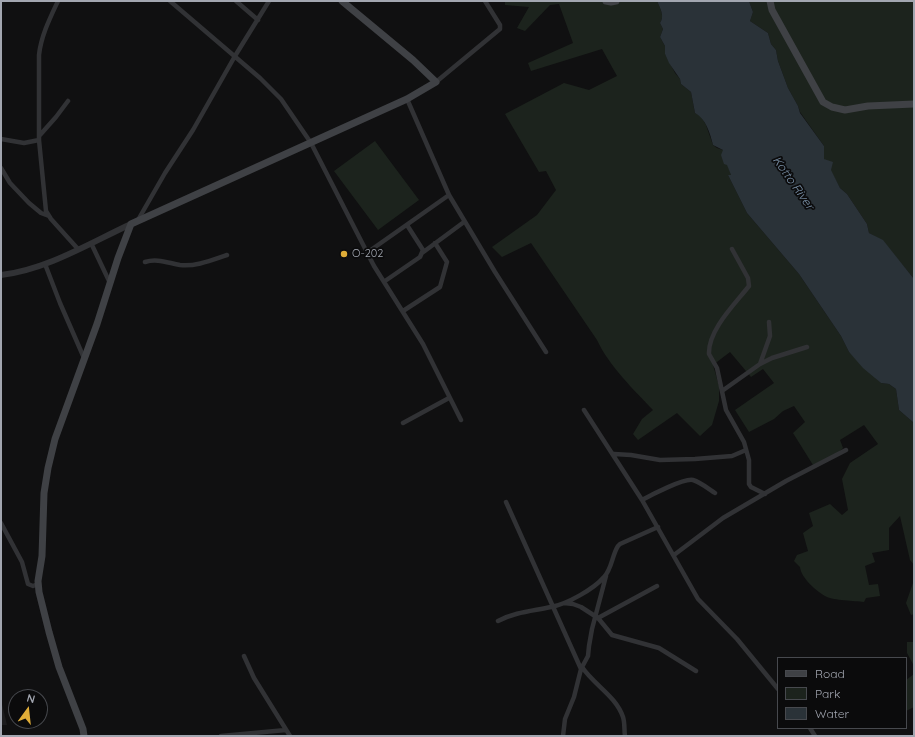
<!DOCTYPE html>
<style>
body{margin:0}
#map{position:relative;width:915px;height:737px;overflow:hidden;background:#101011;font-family:Quicksand,sans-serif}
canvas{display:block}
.frame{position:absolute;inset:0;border:2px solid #a2a6b0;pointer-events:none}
.legend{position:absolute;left:777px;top:657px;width:130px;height:72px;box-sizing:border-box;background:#0b0b0c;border:1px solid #47494e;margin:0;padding:5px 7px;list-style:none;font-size:12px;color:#a2a6b0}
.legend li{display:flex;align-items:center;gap:8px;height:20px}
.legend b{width:20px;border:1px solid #47494e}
.north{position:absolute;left:8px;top:689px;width:40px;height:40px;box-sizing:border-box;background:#0b0b0c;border:1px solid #47494e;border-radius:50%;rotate:15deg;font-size:11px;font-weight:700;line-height:16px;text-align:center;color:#a2a6b0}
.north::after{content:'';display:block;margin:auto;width:14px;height:18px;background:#e0ad38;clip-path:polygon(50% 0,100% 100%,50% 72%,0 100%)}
</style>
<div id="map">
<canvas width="915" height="737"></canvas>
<div class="frame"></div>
<ul class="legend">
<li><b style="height:5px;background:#3f4145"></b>Road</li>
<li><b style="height:11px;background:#1c231d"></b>Park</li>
<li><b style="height:11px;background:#2a3238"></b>Water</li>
</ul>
<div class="north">N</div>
</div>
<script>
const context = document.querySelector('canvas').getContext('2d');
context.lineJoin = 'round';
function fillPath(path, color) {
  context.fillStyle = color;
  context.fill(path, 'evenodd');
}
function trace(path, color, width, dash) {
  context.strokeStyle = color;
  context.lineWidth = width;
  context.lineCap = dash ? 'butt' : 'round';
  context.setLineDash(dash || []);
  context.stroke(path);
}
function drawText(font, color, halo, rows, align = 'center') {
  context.font = font + ' Quicksand,sans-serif';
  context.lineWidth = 3.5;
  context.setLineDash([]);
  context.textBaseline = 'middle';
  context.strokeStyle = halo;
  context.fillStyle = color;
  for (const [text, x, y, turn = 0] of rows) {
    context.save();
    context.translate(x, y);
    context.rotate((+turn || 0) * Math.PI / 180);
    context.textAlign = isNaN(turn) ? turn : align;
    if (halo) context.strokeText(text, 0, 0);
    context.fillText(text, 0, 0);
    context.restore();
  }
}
fillPath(new Path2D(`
 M1 700 7 725H1Z`), '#1c1c1e');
fillPath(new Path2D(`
 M505 1H657C660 8 665 16 660 23L663 29 660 37 665 46V54L675 73 680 79 681 84 691 92 695 113 701 116 706 125 713 145 717 148 723 150 731 175H728L747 213 799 274 841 336 849 352 881 383 889 384 896 389 899 410 914 423V565L910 560 900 516 889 528V550L872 553 875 562 865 566 869 585 878 584 880 596 866 598 864 602C855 601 833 600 827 597 817 592 801 578 800 567L794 561 797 555 808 551 803 533 813 526 809 513 830 504 842 515 848 510 842 479 850 463 878 444 864 425 840 440 843 448 833 458 813 465 793 433 805 422 794 406 783 411 774 419 749 432 735 410 774 383 763 369 751 377 730 352 713 365 719 386V401L712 425 700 436 677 413 638 440 633 434 642 419 653 410C634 390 609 366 597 340L531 243 502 257 492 247 537 215 556 190 546 171 539 172 505 114 564 83 589 90 617 76 602 49 531 71 528 63 573 43 559 4 550 5 525 31 517 28 529 7 505 5Z
 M749 1H914V279L883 241 869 233 867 224 847 194 840 188 824 159V146L800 112 798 106 788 88 778 61 776 50 771 44 768 33 750 21 753 12Z
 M375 141 419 200 378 230 334 171Z
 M914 580V614L911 615 906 603Z
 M907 642H914V666L907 653Z
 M914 674V707L906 711V680Z`), '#1c231d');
fillPath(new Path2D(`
 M657 1H749L753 12 750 21 768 33 771 44 776 50 778 61 788 88 798 106 800 113 824 146V159L833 162 831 170 840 188 847 194 867 224 869 233 883 240 914 279V423L899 410 896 389 889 384 881 383 863 368 849 352 841 336 799 274 747 213 728 175H731L727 165 724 164 721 155 723 150 713 145C710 133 706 119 695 113L691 92 681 84 680 79 669 63 665 54V46L660 37 663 29 660 23C665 16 660 8 657 1Z`), '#2a3238');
trace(new Path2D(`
 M58 1C50 18 41 36 39 55V140L46 211 51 219 78 249
 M170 1 260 78 281 99 311 143 374 266 423 344 461 420
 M236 1 258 20
 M436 82 500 29V25L485 1
 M407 99 449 195 495 272 546 352
 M40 135 56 117 68 101
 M1 139 24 143 39 140
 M1 168 10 183 29 203 41 213 49 216
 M138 220 165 173 193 130 235 56 269 1
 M91 243 110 283
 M732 249 748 278 749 286C735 304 708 330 709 354L717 368 726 410 744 442 749 460V484L751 487 765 494
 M368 252 449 195
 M422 253 464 222
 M145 262C157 258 168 263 180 265 195 267 212 260 227 255
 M45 264 60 303 84 358
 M385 281 420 257 423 250 407 225
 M403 311 440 287 447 262 435 243
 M760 364 770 336 769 322
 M722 391 760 364 772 358 807 347
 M584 410 642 500 698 599 737 639 778 689
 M403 423 449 398
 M614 454 631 455 660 460 695 459 732 456 746 450
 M642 500C651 495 684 478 693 480 700 482 709 489 715 493
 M506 502 581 669
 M1 523 22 562 28 584 33 586 38 584
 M674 555 723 518 786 481 846 450
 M564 603 573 604 581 607 598 618 612 635 659 648 696 671
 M598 618 657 586
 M498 621C515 612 533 611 551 607 567 604 594 589 604 577 612 569 612 555 618 546L620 544 658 527
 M244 656 254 678 290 736
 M582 667C594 685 616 696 623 717 625 723 624 730 625 736
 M810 728 815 736
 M221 736 286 730
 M563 736 565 719 574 697 581 669 588 656 589 646 592 629 606 576`), '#313235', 4.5);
trace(new Path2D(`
 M1 275C46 270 90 243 131 224`), '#313235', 6);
trace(new Path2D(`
 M606 1 611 2 616 1
 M770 1 772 10 823 102 832 107 845 110 868 106 914 104
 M84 736 83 729 59 667 49 632 39 592 38 581 42 556 44 493 48 468 55 439 97 324 118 258 131 224 407 99 436 82 413 60 342 1`), '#3f4145', 7);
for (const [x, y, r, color] of [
 [344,254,4,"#e0ad38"]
]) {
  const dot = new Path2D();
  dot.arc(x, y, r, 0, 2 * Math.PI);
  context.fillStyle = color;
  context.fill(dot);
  trace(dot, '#0b0b0c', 1.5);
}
drawText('11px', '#a2a6b0', '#0b0b0c', [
 ["O-202",352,254]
], 'left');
drawText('italic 12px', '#7b92a9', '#0b0b0c', [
 ["Kotto River",793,183,55]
]);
</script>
